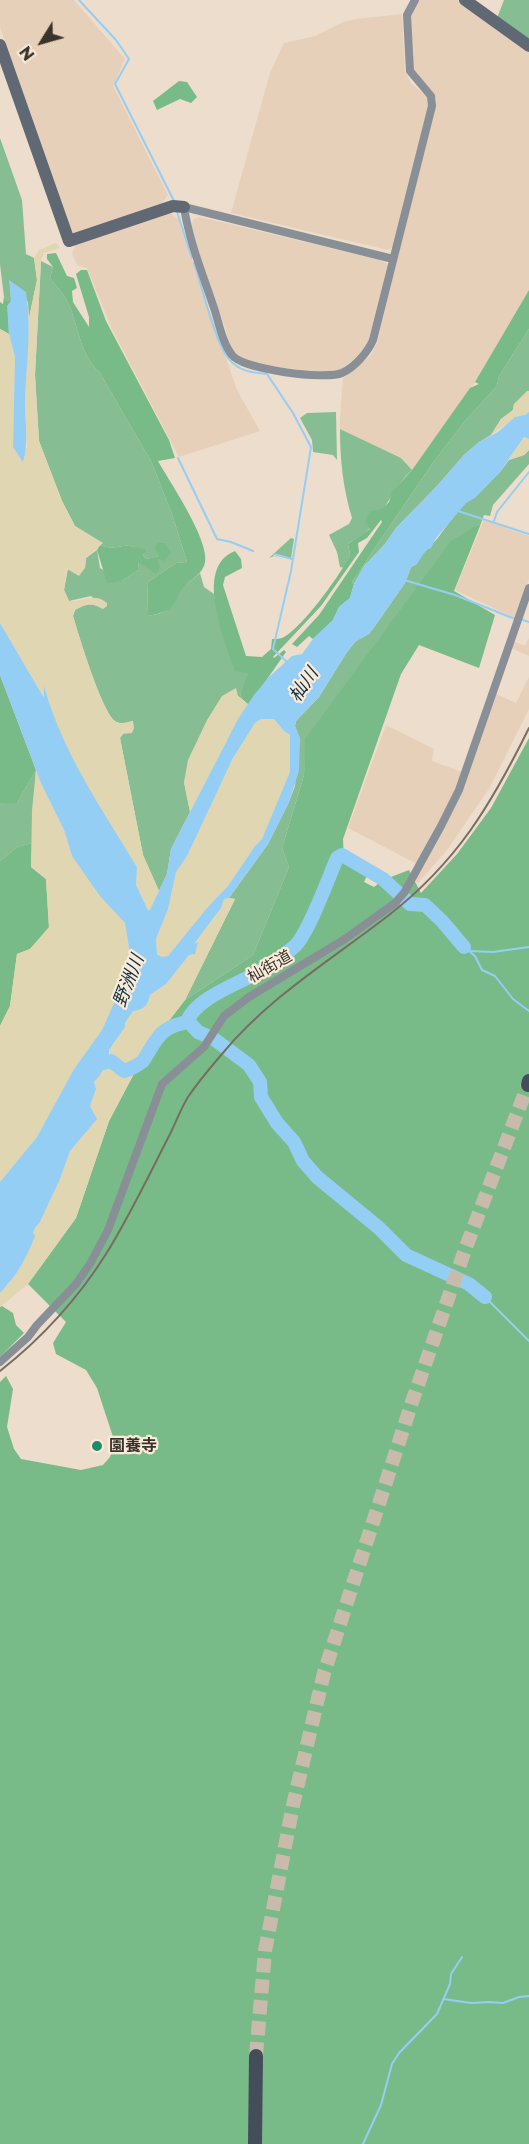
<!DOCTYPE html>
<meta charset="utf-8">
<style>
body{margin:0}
#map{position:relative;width:529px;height:2144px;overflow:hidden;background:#edddcc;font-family:Montserrat,sans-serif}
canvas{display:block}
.north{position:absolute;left:12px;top:12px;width:60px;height:60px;-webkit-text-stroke:4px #faead9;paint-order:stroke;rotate:233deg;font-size:16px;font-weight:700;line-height:24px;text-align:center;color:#39332c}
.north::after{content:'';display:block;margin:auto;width:21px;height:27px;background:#39332c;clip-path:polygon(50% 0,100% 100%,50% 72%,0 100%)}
</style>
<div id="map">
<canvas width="529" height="2144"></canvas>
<div class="north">N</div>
</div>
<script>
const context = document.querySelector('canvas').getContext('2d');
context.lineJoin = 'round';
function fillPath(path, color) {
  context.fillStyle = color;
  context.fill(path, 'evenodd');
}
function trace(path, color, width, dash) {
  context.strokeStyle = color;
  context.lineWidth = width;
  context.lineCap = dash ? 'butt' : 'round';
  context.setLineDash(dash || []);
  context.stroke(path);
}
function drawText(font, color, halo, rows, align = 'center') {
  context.font = font + ' Montserrat,"Noto Sans JP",sans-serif';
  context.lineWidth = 4.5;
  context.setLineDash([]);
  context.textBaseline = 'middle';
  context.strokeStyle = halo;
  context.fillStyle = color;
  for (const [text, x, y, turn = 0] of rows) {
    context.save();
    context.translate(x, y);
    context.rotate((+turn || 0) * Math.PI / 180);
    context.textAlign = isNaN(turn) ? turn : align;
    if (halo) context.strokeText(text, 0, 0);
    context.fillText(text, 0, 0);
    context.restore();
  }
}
fillPath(new Path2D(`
 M0 0H74L125 59 113 86 168 195 161 205 72 235 0 27Z
 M420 0H458L529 53V290L475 382 412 470 401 458 340 429V418L343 379 371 355 377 343 436 99 412 69 409 16Z
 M402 14 405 71 411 83 428 98V107L393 247 388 250 231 213 270 73 284 43 315 36 343 22 356 19Z
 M169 212 178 219 237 390 260 431 179 457 111 327 87 268 77 265 72 254 76 244Z
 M200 217 380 260 388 264 370 340 362 353 340 370 326 372 256 365 236 355 232 349 190 226 194 219Z
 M484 520 529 536V579L515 618 455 590Z
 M529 638V656L511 648 513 641 525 646Z
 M529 677V709L489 789 447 850 418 883 415 880 461 790 494 693 516 703Z
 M386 725 434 749 432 761 462 772 456 789 417 864 348 828Z`), '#e6d0b9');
fillPath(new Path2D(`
 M504 0H529V41L497 18Z
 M0 138 22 200 26 254 34 258 37 280 29 318 28 302 10 281 11 301H7L4 297 0 264Z
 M41 261 53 267 50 278C56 286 65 295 69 305 78 326 81 357 100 373L152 463 173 517 187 562 176 563 148 582 147 616C173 612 168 608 181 590 186 583 194 579 200 573L204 587 214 594 218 618 235 670 249 672 240 693 242 699 238 696 184 782 190 812 171 849 167 874 159 891 143 855 120 738 133 721C127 723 120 725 115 721 101 711 79 636 73 616L75 610C86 604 91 602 103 609L91 596 69 601 64 590 68 569 85 568 86 558 97 550 100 568 121 581 139 570 138 562 157 560 160 556 146 559 143 555 145 549C139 549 136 547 130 546 119 544 115 551 100 545L102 543 75 526 62 501 39 441 35 375Z
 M529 329V391L514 404 513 410 501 419 491 435 479 442 464 455 437 486 396 528 385 544 364 566 354 584 352 582 432 464 464 422 497 386 499 376Z
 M336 412 337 460 333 455 313 452 312 440 300 418 307 413Z
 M340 429 401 458 412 470C394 486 386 509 371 527 365 534 355 539 348 544L350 555 344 568 340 567 337 552 329 535 349 524 352 518C343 488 340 460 340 429Z
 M529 450V464L493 505 490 516 484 515 480 526H475L306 739 304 775 282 848 289 867 253 955 185 1000 235 899 229 898 268 844 289 802 295 786 300 739 295 726 296 721 319 697 347 652 356 641 369 634 375 626 405 583 411 567 417 564 419 558 437 539 448 524 466 502 475 497 500 472 509 460 524 455Z
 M291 538 294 539 291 558 275 554 273 556 283 559 274 556 269 558Z
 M36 770 32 843 17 847 0 861V805L3 803H17Z`), '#86bd92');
fillPath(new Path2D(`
 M179 81 187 82 197 97 191 103 180 99 157 110 153 101Z
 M56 253 67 276 74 278 77 288 72 291 73 302 89 327V317L76 274 81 270H87L106 321 169 440 175 458 158 461C169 481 214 546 204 566 200 576 188 581 182 589 179 593 177 598 175 602 170 612 158 614 147 616L148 582 176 563 187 562 173 517 152 463 100 373C81 357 78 326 69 305 65 295 56 286 50 278L53 267 47 259V254Z
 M529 290V329L499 376 497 386 464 422 432 464 352 582 354 584 350 598 339 607 333 620 313 639 309 636 297 647 292 644 319 615 382 522 381 520 367 538 358 543 359 552 321 606 273 657 274 658 284 650 286 652 249 705 242 699 240 693 248 673 235 671C225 642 193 567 235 551L241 559 242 568 225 577 223 585 246 656 262 657 271 649 272 639C273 639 280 639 282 638 300 631 342 573 350 555L348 544 370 529 365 521 370 511 382 509 389 502 392 492 412 470 470 388 479 384 475 382Z
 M4 297 7 301H11L8 306 9 334 0 329V302L3 304Z
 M475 526H480L454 591 495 615 479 668 419 645 401 674 343 839 344 861 369 871 364 882 374 887 383 880 409 870 421 893 457 854 491 808 529 738V2144H0V1382L6 1376 13 1389 7 1427 14 1449 21 1459 81 1470 103 1465 110 1457 115 1443 97 1388 86 1370 56 1354 53 1343 66 1322 28 1284 76 1218 109 1121 147 1049 185 1000 253 955 289 867 282 848 304 775 305 739 451 541Z
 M158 543H165L171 553 164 561 159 559 157 560 160 568 156 574 138 562 139 570 121 581 107 583 97 550 100 545C115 551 119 544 130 546 136 547 139 548 145 549L146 551 143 555 146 559 159 556 155 547Z
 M0 675 36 770 17 803H3L0 805Z
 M32 843 31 867 46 879 49 928 30 949 17 954 10 1006 0 1026V861L17 847Z
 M2 1306 13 1313 16 1325 24 1333 0 1357V1307Z`), '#79bb88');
fillPath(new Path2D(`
 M56 243 60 248 44 253 41 261 35 375 39 441 62 501 75 526 103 543 86 558 85 568 79 576 67 569 64 590 69 601C83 602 94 592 107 603V606L103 609C91 602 87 604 75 610L73 616C79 636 102 711 115 721 121 725 127 722 133 721L134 728 132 733 122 734 120 738 143 855 159 891 151 910 149 911 136 885 137 867C102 811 62 754 45 691V700L0 623V329L9 334 15 357 13 447 27 448 25 405 29 318 37 280 34 258 39 250Z
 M527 391H529V412L525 415 515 418 491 435 501 419 513 410 514 404Z
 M524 437 529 439V450L524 455 509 460Z
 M236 688 238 696 249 705 238 719 190 812 184 782 188 760 207 720 222 696Z
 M261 719H274L284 731 290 735V772L287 782 262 839 255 846 228 886 207 908 168 956 162 957 157 954 156 939 168 909 176 872 187 855 233 758 255 723Z
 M36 770 64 830 72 856 125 923 130 954 118 994 102 1030 74 1069 37 1137 0 1182V1026L10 1006 17 954 30 949 49 927 46 879 31 867 32 810Z
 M229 898 235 899 185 1000 147 1049 109 1121 76 1218 28 1284 0 1307V1293L9 1284 35 1228 40 1222 60 1179 70 1151 96 1119 90 1106 96 1089 94 1082 110 1055 109 1050 125 1027V1023L133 1011C144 1010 148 1005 150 995L166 984 189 955 195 954 193 946 221 908 224 899Z`), '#e0d6b1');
fillPath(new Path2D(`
 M9 280 26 292C32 329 26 366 25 403 25 424 29 442 23 462L13 447 15 357 9 334 7 306 11 301Z
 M529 412V439L524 437 500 472 475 498 466 503 436 538 431 548 426 550 417 564 411 567 405 583 375 626 369 634 356 641 347 652 319 697 296 721 295 726 300 738 299 771 289 802 268 844 229 898 224 899 221 908 194 944 198 942 195 954 189 955 166 984 150 995C148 1005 144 1010 133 1011L125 1023V1027L109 1050C110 1059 101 1076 94 1082L96 1089 90 1106 97 1119 70 1151 60 1179 40 1222 35 1228 33 1233 35 1236C27 1257 16 1277 0 1293V1182L37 1137 74 1069 102 1030 118 994 130 954 125 923 100 896 72 856 64 830 41 783 0 675V623L44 698V686C62 752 102 809 137 867L136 885 148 910H150L167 874 171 849 238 719 254 695 269 677 292 656 302 654 313 639 333 620 339 607 350 598 354 584 364 566 385 544 396 528 437 486 464 455 479 442 498 432 515 417 525 415ZM261 719H274L284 731 290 735V772L262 839 255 846 228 886 207 908 168 956 162 957 157 954 156 939 168 909 176 872 187 856 233 758 255 723Z`), '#94cef4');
trace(new Path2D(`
 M79 0 116 40 129 59 115 84 174 201
 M177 212 192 258
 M194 263C202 286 215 343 229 359 238 371 253 373 267 374L293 413 311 447 291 571 273 649 288 663
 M178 458 217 539 231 542 253 551
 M458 511 529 534
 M494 521 497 512 529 472
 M274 554 292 559
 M404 580 455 595 515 619
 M520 619 529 622
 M464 947 475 956 482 970 495 976 513 999 529 1011
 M470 951 493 952 529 947
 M485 1297 529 1341
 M444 1999 471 2003 490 2002 503 2003 519 1997 529 1996
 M363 2144 381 2105 392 2064 399 2053 437 2014 450 1984 451 1974 462 1957`), '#94cef4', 2);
trace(new Path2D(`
 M187 1022C194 1000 234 985 253 975 267 967 283 957 295 946 309 932 328 879 337 858L342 855 383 879 410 904 425 905 442 921 464 947
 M90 1069 99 1064 111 1061 124 1071C131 1069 138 1065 143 1061 157 1039 160 1026 189 1022L198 1032 214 1039 249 1065 260 1082 261 1097 277 1123 294 1142 303 1161 317 1177 379 1228 406 1255 469 1284 485 1297`), '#94cef4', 14);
trace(new Path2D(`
 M256 2056 265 1951 293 1805 324 1673 412 1402 466 1247 528 1085`), '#c9bbac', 14, [14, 7]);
trace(new Path2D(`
 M393 259 184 207C189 241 203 275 214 308 219 323 222 342 232 355 243 370 326 380 342 373 355 367 368 352 373 340L432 106 431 96 410 71 407 15 415 0
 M0 1362 28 1337 37 1325 76 1284 90 1264 108 1230 162 1084 204 1047 224 1016 249 997 345 939 395 903 404 893 441 826 459 790 529 588`), '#898f96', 8);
trace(new Path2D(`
 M465 0 529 46
 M0 45 69 241 173 206 184 207`), '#606873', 12);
trace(new Path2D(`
 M528 1085 529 1081
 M255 2144 256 2056`), '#444d5a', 14);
trace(new Path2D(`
 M0 1371C42 1338 77 1300 106 1254 129 1217 148 1177 168 1138 175 1125 180 1110 188 1097 198 1082 210 1068 222 1054 269 997 331 960 389 915 457 862 491 805 529 728`), '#776d63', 2);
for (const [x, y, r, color] of [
 [97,1446,6,"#1c8c6b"]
]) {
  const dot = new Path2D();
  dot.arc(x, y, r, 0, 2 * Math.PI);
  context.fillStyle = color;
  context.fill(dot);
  trace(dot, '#faead9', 2);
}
drawText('16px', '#39332c', '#faead9', [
 ["杣街道",270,967,-30]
]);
drawText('bold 16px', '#39332c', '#faead9', [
 ["園養寺",109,1446]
], 'left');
drawText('italic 18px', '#113245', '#faead9', [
 ["杣川",304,685,-56],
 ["野洲川",129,981,-69]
]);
</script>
